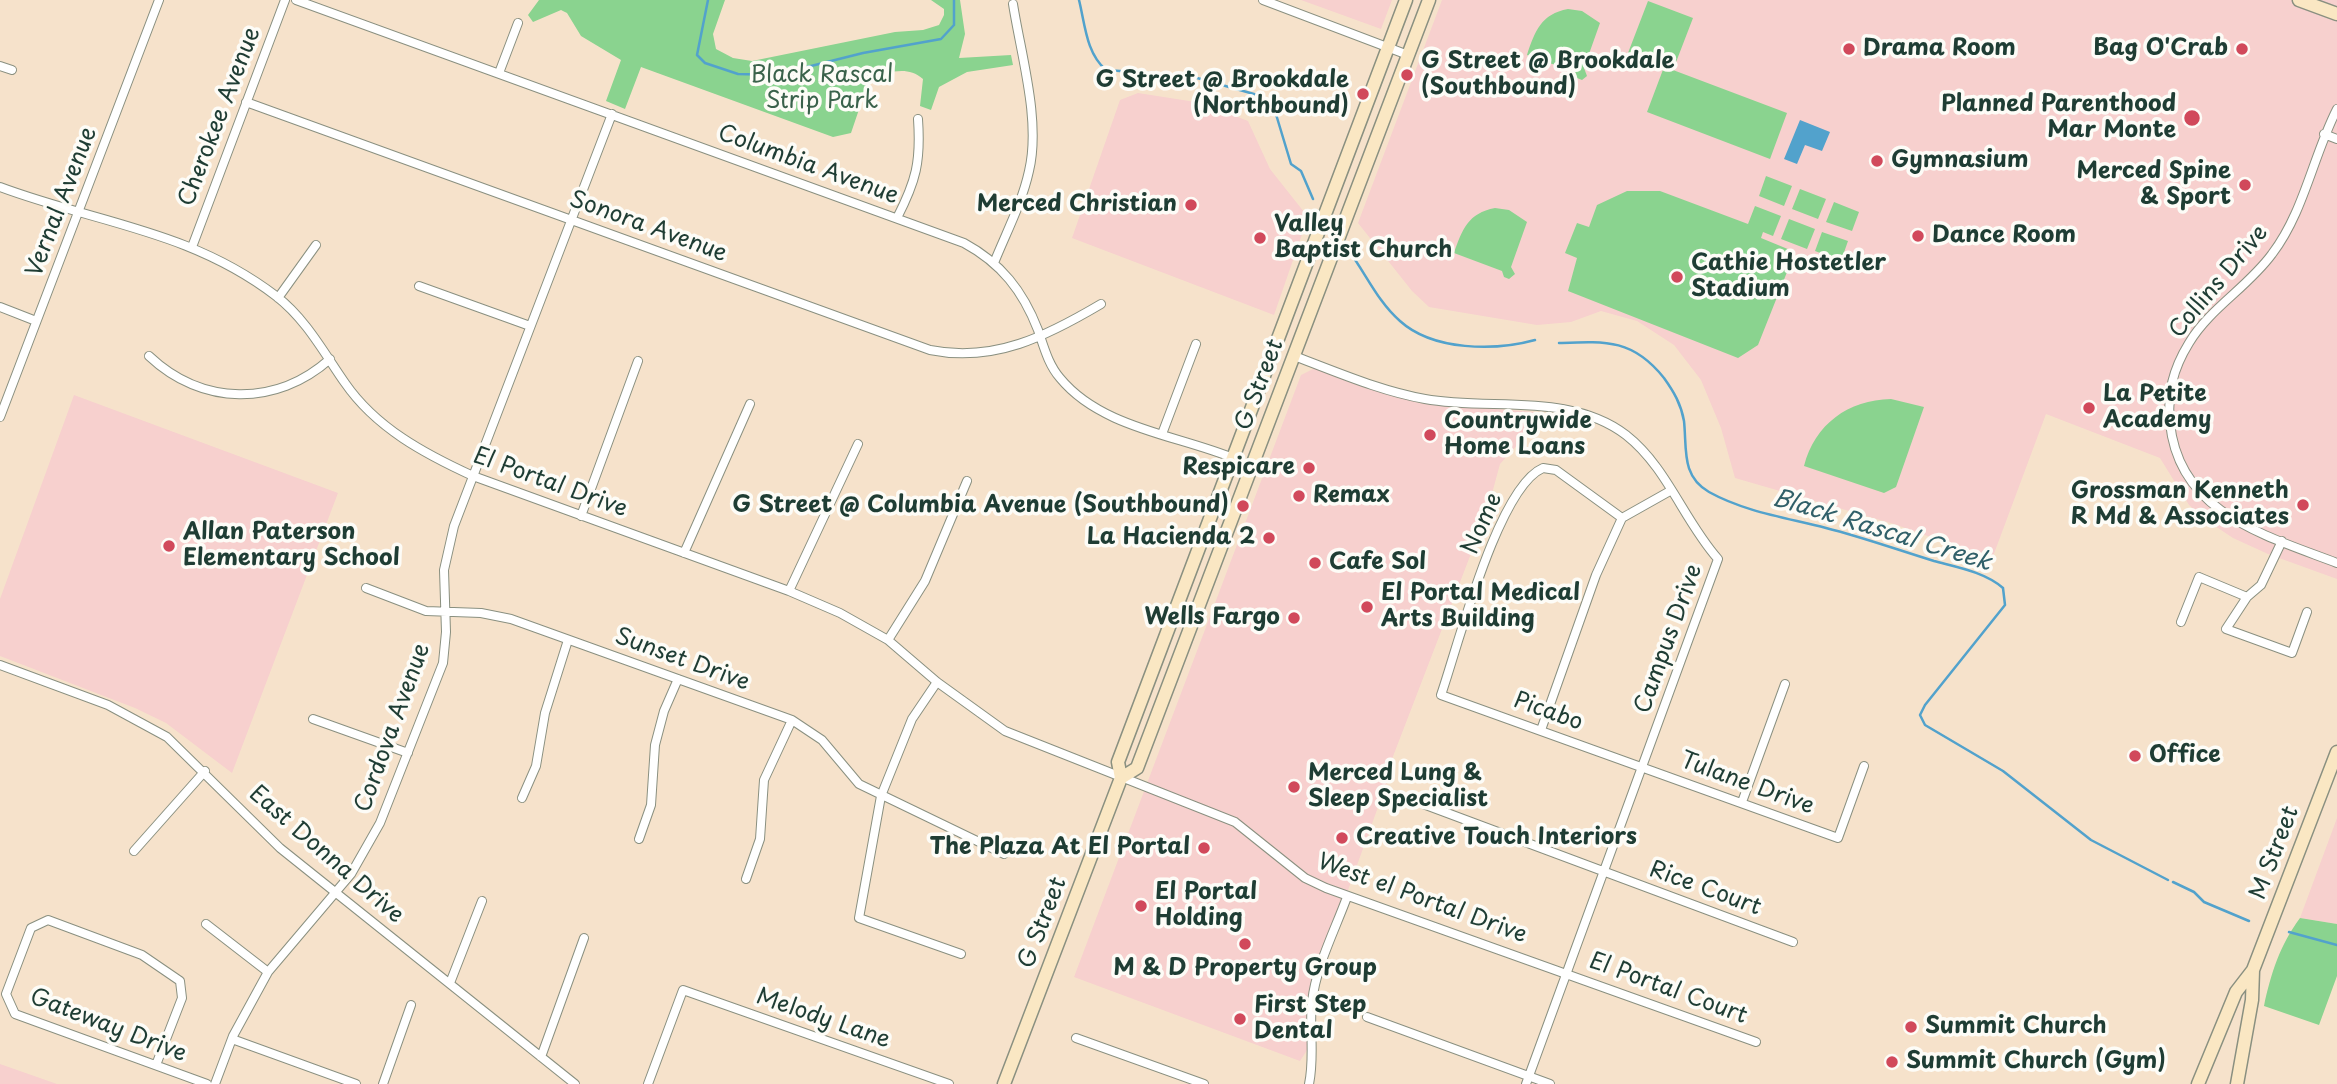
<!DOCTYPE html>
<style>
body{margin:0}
canvas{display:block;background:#f6e2cb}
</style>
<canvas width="2337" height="1084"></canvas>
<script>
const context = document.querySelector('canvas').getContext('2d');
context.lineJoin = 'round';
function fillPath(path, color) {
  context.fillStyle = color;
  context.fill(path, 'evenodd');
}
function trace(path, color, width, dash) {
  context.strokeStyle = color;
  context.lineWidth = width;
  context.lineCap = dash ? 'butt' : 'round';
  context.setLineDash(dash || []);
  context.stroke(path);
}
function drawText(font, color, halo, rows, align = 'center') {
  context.font = font + ' "Playpen Sans",sans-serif';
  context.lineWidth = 7;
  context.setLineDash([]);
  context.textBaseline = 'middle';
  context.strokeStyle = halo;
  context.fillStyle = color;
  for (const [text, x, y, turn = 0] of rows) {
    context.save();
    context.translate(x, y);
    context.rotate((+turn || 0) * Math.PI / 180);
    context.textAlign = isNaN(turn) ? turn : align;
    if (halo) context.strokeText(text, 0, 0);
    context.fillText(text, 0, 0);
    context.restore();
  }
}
fillPath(new Path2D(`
 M1301 0H1392L1381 29Z
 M1442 0H2337V579L2268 554 2233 538 2206 520 2189 505 2160 458 2046 414 1992 559 1894 524 1735 478 1721 428 1701 380 1674 345 1637 321 1601 311 1571 322 1537 325 1429 307 1412 291 1358 223Z
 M1138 93 1202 103 1248 121 1270 169 1308 217 1274 315 1072 238 1120 100Z
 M1315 368 1419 403 1535 412 1530 431 1500 464 1487 512 1387 772 1390 774 1339 915 1318 985 1315 1038 1300 1061 1074 977 1301 375Z
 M74 395 338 493 232 773 166 723 135 708 0 656V599Z
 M2337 818V924L2300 918Z
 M0 1064 57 1084H0Z`), '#f7d0ce');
fillPath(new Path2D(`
 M539 0H725L713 34 716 49 733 58 752 61 895 32 923 30 939 25 944 15V9L931 0H960L965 34 959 58 1011 55 1013 65 967 72 939 87 931 110 920 106 923 79C907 65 889 73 870 77L851 133 833 137 641 67 625 109 606 101 621 60 581 36 567 13 561 10 533 22 528 15Z
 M1648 1 1693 18 1673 70 1787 113 1770 159 1647 112 1664 67 1628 53Z
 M1568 9 1582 11 1600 23 1584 68 1587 76 1582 80 1577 78 1575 72 1527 55C1535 31 1541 14 1568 9Z
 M1766 176 1792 186 1784 206 1759 196Z
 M1800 189 1826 199 1818 219 1792 209Z
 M1627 191H1660L1748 224 1755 206 1781 216 1773 236 1763 232 1761 238 1795 252 1758 345 1738 358 1568 291 1577 258 1565 253 1577 223 1589 227 1597 205Z
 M1834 202 1859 212 1852 231 1826 222Z
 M1495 208 1509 210 1527 222 1511 267 1515 274 1509 279 1504 277 1502 271 1454 253C1462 230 1468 213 1495 208Z
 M1789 219 1815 229 1807 249 1781 239Z
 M1822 232 1848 241 1841 261 1815 251Z
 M1891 399 1924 407 1896 487 1884 493 1804 466C1815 424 1848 400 1891 399Z
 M2300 918 2337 924V976L2319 1025 2264 1006C2271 973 2280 945 2300 918Z`), '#8ad38f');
fillPath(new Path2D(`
 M1800 120 1830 132 1822 151 1805 145 1797 164 1784 159Z`), '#52a2cc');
trace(new Path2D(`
 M708 0 697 55 705 63 738 74 775 75 863 53 941 39 954 25V0
 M1079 0C1085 24 1086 53 1106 70L1190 76 1261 96 1275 111 1291 164 1301 171 1313 199
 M1349 251C1366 274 1378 302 1400 321 1433 351 1495 351 1535 340
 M1559 343C1606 341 1633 339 1664 378 1674 392 1681 404 1684 421 1687 449 1681 476 1709 492 1745 512 1788 518 1826 528 1862 537 1898 550 1934 561 1956 567 1985 572 2003 588L2005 605 1925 705 1920 715 1925 725 2003 771 2091 840 2168 880
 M2173 882 2194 892 2204 902 2249 921
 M2289 932 2337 945`), '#52a2cc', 2.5);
const street = new Path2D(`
 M296 0 964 243C1001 263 1023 291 1038 330 1044 347 1048 364 1060 378 1101 428 1177 435 1233 458
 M1263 0 1408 55
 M0 66 12 70
 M499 73 518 23
 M246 102 930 350C994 363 1047 336 1101 304
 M2337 109C2313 156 2304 212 2272 254 2248 287 2210 308 2189 343 2173 369 2167 393 2170 423 2179 513 2264 535 2337 563
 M2324 134 2337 139
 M0 187C96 223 190 230 276 296 306 319 324 353 345 383 376 428 425 454 473 476L789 591 840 613 888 640 937 682 1005 731 1235 822 1305 878 1326 888 1756 1042
 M897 218C916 181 921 162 918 119
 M192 247 285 0
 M994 263C1006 233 1022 203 1029 171 1041 121 1021 55 1013 4
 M419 286 530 326
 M278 298 316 245
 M0 307 36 321
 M149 356C202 406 276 407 330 359
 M1294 356C1337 372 1380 391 1425 399 1491 411 1570 392 1626 435 1667 467 1684 521 1718 559L1526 1084
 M0 417 159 0
 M1162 434 1196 344
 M581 516 638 361
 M1622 518 1556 470 1543 468C1498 487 1458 646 1441 695L1838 838 1864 766
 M2282 541 2261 585 2247 597 2226 629 2292 653 2307 612
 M684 553 750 404
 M366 588 426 611 481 613 511 619 792 720 822 740 859 784 1004 854
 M789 591 858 444
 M2181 622 2199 577 2247 597
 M888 640 925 581 967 481
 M0 665 108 705 167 737 280 848 575 1084
 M937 682 912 719 881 796 859 918 961 954
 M313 719 408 753
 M1541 730 1596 575 1622 518 1670 491
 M522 798 536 766 545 713 568 640
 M1742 802 1785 684
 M1423 804 1793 942
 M639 839 651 805 655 745 664 711 678 679
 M134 851 205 771
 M746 879 760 839 764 780 792 720
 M206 924 268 972
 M450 983 482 901
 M1367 1017 1550 1084
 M1076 1038 1204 1084
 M232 1039 356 1084
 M541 1057 584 938
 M156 1065 182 998 180 981 142 955 48 920 31 928 6 994 15 1014 207 1084
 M215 1084 233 1036 268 972 351 874 380 823 443 663 446 632 444 570 454 526 612 114
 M383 1084 411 1005
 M648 1084 683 990 949 1084
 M1309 1084C1315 1056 1309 1030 1312 1002 1316 966 1335 930 1347 897`);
const secondary = new Path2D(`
 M2299 0 2337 14
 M1121 778 1137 768 1429 0
 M1004 1084 1121 778 1118 762 1406 0
 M2198 1084 2236 992 2253 970 2337 752
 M2237 1084 2252 1000 2253 970`);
trace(street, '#8a9080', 10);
trace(secondary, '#8a9080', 15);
trace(street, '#fff', 8);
trace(secondary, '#fae7c3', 12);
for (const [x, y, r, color] of [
 [1849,49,7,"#d1495b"],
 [2242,49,7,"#d1495b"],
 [1407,75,7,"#d1495b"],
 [1363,94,7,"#d1495b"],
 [2192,118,9,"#d1495b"],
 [1877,161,7,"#d1495b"],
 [2245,185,7,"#d1495b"],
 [1191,205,7,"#d1495b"],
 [1918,236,7,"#d1495b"],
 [1260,238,7,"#d1495b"],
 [1677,277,7,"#d1495b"],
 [2089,408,7,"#d1495b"],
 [1430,435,7,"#d1495b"],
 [1309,468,7,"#d1495b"],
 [1299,496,7,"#d1495b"],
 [2303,505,7,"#d1495b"],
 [1243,506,7,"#d1495b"],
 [1269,538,7,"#d1495b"],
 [169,546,7,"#d1495b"],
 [1315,563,7,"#d1495b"],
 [1367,607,7,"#d1495b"],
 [1294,618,7,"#d1495b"],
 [2135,756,7,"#d1495b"],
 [1294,787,7,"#d1495b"],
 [1342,838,7,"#d1495b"],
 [1204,848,7,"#d1495b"],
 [1141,906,7,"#d1495b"],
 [1245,944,7,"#d1495b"],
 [1240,1019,7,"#d1495b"],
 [1911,1027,7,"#d1495b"],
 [1892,1062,7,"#d1495b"]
]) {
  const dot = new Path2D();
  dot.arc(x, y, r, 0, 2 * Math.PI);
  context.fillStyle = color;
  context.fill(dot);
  trace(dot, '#fdfcf7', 2.5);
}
drawText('bold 23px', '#1f3d34', '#fdfcf7', [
 ["Drama Room",1863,49],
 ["Bag O'Crab",2228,49,"right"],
 ["G Street @ Brookdale",1421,62],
 ["(Southbound)",1421,88],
 ["G Street @ Brookdale",1349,81,"right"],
 ["(Northbound)",1349,107,"right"],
 ["Planned Parenthood",2176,105,"right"],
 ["Mar Monte",2176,131,"right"],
 ["Gymnasium",1891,161],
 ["Merced Spine",2231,172,"right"],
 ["& Sport",2231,198,"right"],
 ["Merced Christian",1177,205,"right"],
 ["Valley",1274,225],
 ["Baptist Church",1274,251],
 ["Dance Room",1932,236],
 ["Cathie Hostetler",1691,264],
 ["Stadium",1691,290],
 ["La Petite",2103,395],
 ["Academy",2103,421],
 ["Countrywide",1444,422],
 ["Home Loans",1444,448],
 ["Respicare",1295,468,"right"],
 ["Grossman Kenneth",2289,492,"right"],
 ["R Md & Associates",2289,518,"right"],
 ["Remax",1313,496],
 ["G Street @ Columbia Avenue (Southbound)",1229,506,"right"],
 ["Allan Paterson",183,533],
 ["Elementary School",183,559],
 ["La Hacienda 2",1255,538,"right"],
 ["Cafe Sol",1329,563],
 ["El Portal Medical",1381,594],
 ["Arts Building",1381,620],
 ["Wells Fargo",1280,618,"right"],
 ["Office",2149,756],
 ["Merced Lung &",1308,774],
 ["Sleep Specialist",1308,800],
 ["Creative Touch Interiors",1356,838],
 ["The Plaza At El Portal",1190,848,"right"],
 ["El Portal",1155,893],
 ["Holding",1155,919],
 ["M & D Property Group",1245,969,"center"],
 ["First Step",1254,1006],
 ["Dental",1254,1032],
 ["Summit Church",1925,1027],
 ["Summit Church (Gym)",1906,1062]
], 'left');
drawText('23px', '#3a624b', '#fdfcf7', [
 ["Black Rascal",822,76],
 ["Strip Park",822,102]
]);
drawText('23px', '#1f3d34', '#fdfcf7', [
 ["Cherokee Avenue",220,117,-69],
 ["Columbia Avenue",808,165,20],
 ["Vernal Avenue",62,202,-69],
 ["Sonora Avenue",648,227,20],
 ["Collins Drive",2219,282,-50],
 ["G Street",1260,385,-69],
 ["El Portal Drive",550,483,20],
 ["Nome",1483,524,-66],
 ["Campus Drive",1669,639,-70],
 ["Sunset Drive",682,660,20],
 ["Picabo",1548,712,20],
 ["Cordova Avenue",393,728,-70],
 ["Tulane Drive",1747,784,20],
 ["M Street",2275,853,-69],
 ["East Donna Drive",326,855,41],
 ["Rice Court",1705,889,20],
 ["West el Portal Drive",1422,899,20],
 ["G Street",1043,923,-69],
 ["El Portal Court",1668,989,20],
 ["Melody Lane",823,1019,19],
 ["Gateway Drive",108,1026,21]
]);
drawText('italic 24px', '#316069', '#fdfcf7', [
 ["Black Rascal Creek",1882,531,17]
]);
</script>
